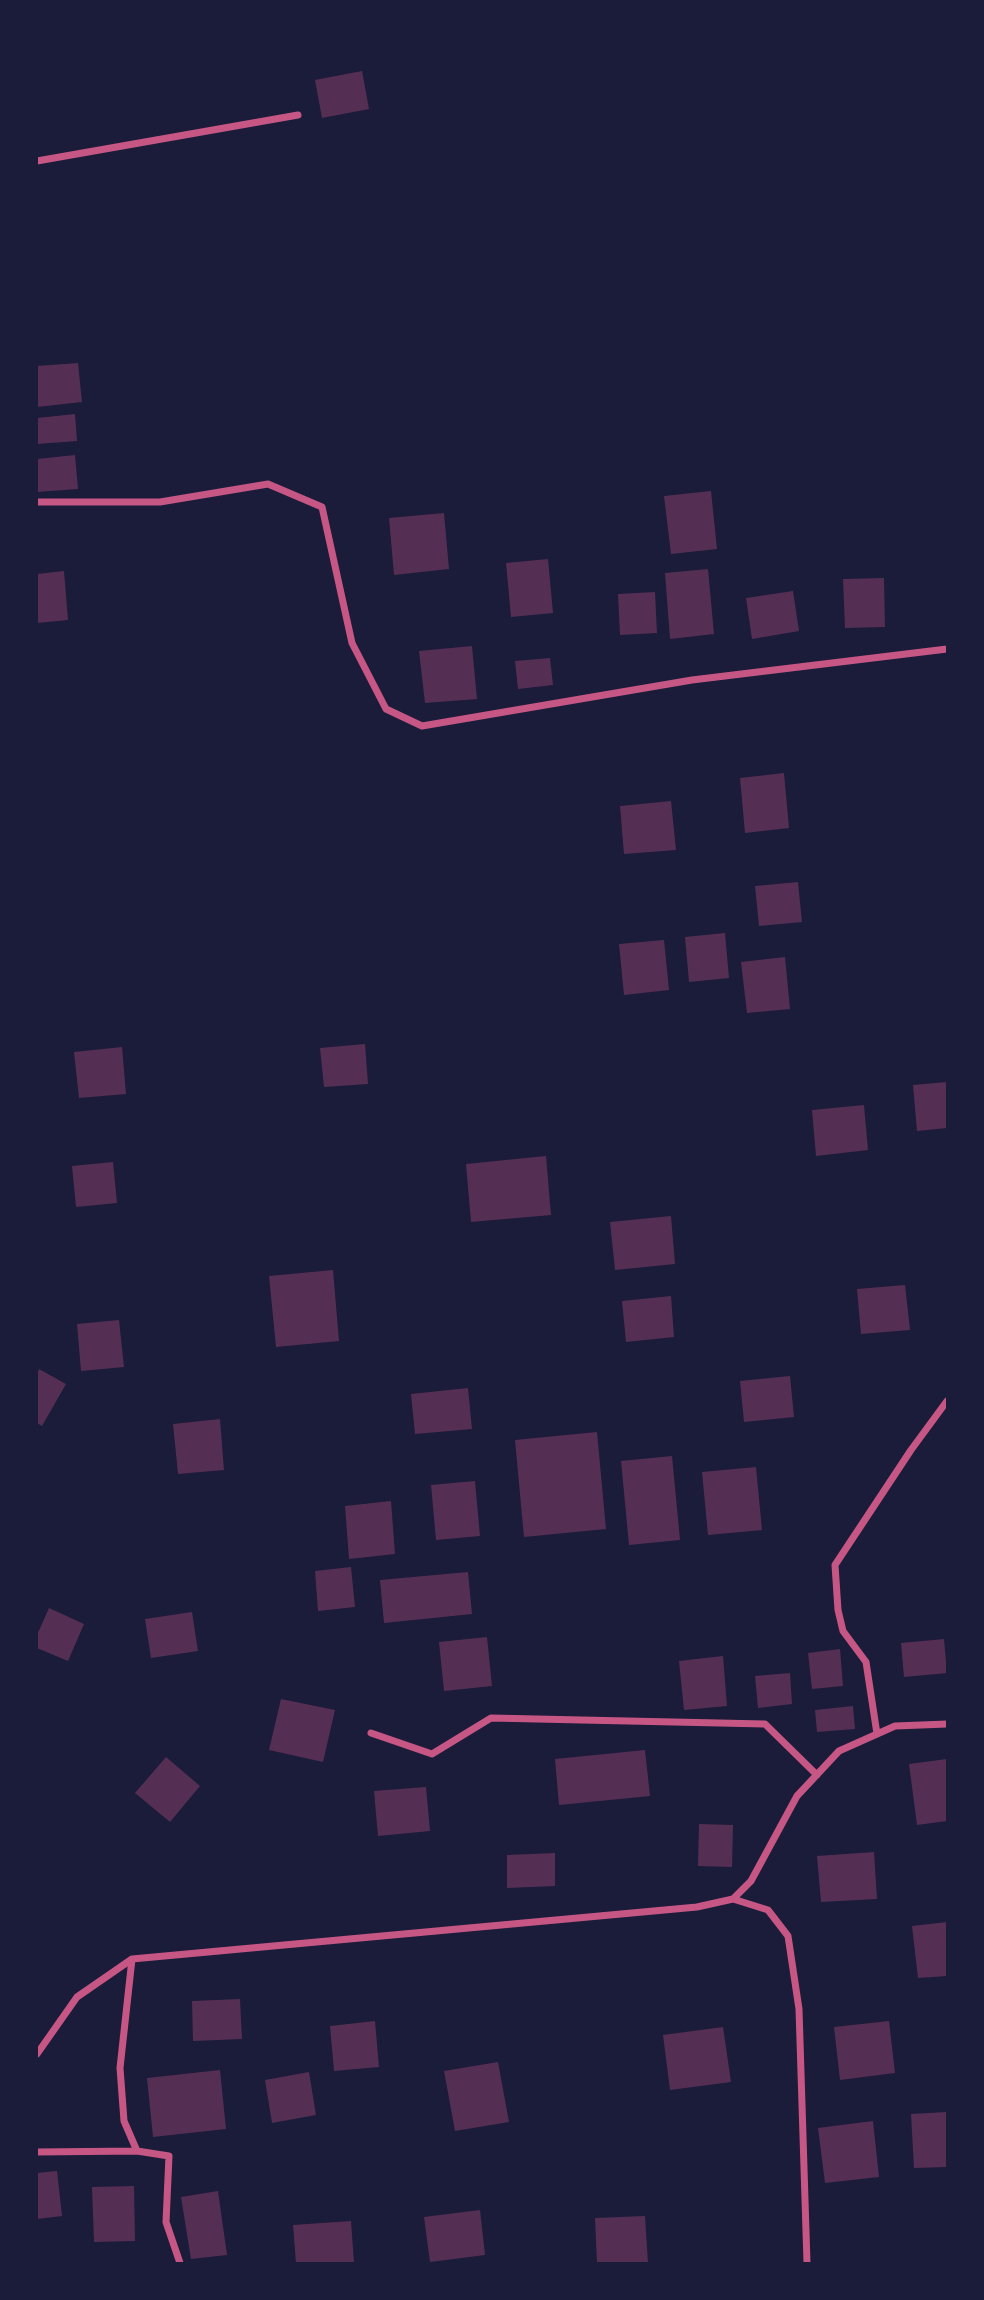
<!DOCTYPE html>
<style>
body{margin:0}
#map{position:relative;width:984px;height:2300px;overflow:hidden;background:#1b1b3a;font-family:Cabin,sans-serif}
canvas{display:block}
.frame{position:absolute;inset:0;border:38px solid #1b1b3a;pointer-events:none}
</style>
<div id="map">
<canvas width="984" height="2300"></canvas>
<div class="frame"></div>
</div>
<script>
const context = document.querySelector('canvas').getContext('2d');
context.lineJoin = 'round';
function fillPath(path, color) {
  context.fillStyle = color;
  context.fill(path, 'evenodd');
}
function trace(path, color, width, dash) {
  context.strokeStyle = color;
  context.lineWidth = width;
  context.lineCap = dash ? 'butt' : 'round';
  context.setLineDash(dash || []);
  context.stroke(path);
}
fillPath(new Path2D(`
 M362 71 369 109 322 118 315 80Z
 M78 363 82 402 37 407V366Z
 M75 414 77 441 37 444V418Z
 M75 455 78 489 37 492V459Z
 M711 491 717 549 671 554 664 496Z
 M444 513 449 569 394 575 389 518Z
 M548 559 553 613 511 617 506 563Z
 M708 569 714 634 670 639 665 573Z
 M64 571 68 620 37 623V574Z
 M884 578 885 627 845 628 843 579Z
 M793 591 799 631 752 639 746 598Z
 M655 592 657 633 620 635 618 594Z
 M472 646 477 699 425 703 419 651Z
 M550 658 553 685 518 689 515 661Z
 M784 773 789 828 745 833 740 778Z
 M671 801 676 850 624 854 620 806Z
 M798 882 802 922 759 926 755 886Z
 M725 933 729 978 689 982 685 937Z
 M664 940 669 990 624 995 619 944Z
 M785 957 790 1009 747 1013 741 962Z
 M365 1044 368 1084 324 1087 320 1048Z
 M122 1047 126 1094 79 1098 74 1052Z
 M947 1082V1128L917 1131 913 1085Z
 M864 1105 868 1150 816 1156 812 1110Z
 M546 1156 551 1215 471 1222 466 1164Z
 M113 1162 117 1203 76 1207 72 1166Z
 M671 1216 675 1264 615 1270 610 1222Z
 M333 1270 339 1341 276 1347 269 1276Z
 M905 1285 910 1330 861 1334 857 1289Z
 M671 1296 674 1337 626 1342 622 1301Z
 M119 1320 124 1367 81 1371 77 1324Z
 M39 1369 66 1384 42 1426 37 1423V1374Z
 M790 1376 794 1417 744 1422 740 1381Z
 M468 1388 472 1429 415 1434 411 1394Z
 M220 1419 224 1470 178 1474 173 1424Z
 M597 1432 606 1529 524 1537 515 1440Z
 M672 1456 680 1540 629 1545 621 1461Z
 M756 1467 762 1530 708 1535 702 1472Z
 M475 1481 480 1536 436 1540 431 1485Z
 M391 1501 395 1554 349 1559 345 1506Z
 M351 1567 355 1607 318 1611 315 1571Z
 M468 1572 472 1614 384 1623 380 1580Z
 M49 1608 84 1624 68 1661 37 1648V1635Z
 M192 1612 198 1651 151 1658 145 1619Z
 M487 1637 492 1686 444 1691 439 1642Z
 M944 1639 947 1673 904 1677 901 1643Z
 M840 1649 843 1686 812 1689 808 1653Z
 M723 1656 727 1706 684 1710 679 1661Z
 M790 1673 792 1704 758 1708 755 1676Z
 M281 1699 335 1710 323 1762 269 1750Z
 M853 1706 855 1729 817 1732 815 1710Z
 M645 1750 650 1796 559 1805 555 1759Z
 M166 1757 200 1786 170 1822 135 1793Z
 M947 1759V1821L917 1825 909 1764Z
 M426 1787 430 1831 378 1836 374 1791Z
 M699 1824 733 1825 732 1867 698 1866Z
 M874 1852 877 1899 821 1902 817 1856Z
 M555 1853V1886L507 1888V1855Z
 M947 1922V1976L918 1978 912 1926Z
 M240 1999 242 2039 193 2041 192 2001Z
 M375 2021 379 2067 334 2071 330 2026Z
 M889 2021 895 2073 840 2080 834 2027Z
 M723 2027 731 2082 670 2090 663 2035Z
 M498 2062 509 2122 455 2131 444 2071Z
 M220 2070 226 2129 153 2137 147 2078Z
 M309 2072 316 2115 272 2123 265 2080Z
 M947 2112V2167L914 2168 911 2114Z
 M873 2121 879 2177 825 2183 818 2128Z
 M57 2171 62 2216 37 2219V2173Z
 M134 2186 135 2241 94 2242 92 2187Z
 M218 2191 227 2255 191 2259 181 2197Z
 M480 2210 485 2255 430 2262 424 2217Z
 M645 2216 648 2263H597L595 2218Z
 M351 2221 354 2263H296L293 2225Z`), '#542f53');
trace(new Path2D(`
 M37 161 298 115
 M37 502H160L268 484 322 507 352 643 386 709 422 726 692 680 947 649
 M371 1733 432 1754 491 1718 765 1724 817 1775
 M877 1734 866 1662 843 1631 838 1610 835 1565 911 1450 947 1401
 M733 1899 768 1910 788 1936 799 2009 807 2263
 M132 1959 120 2068 124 2121 137 2151 169 2156 166 2222 180 2263
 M37 2054 77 1997 132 1959 697 1907 733 1899 751 1881 797 1796 839 1751 895 1726 947 1724
 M37 2152 137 2151`), '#c65784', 7);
</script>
